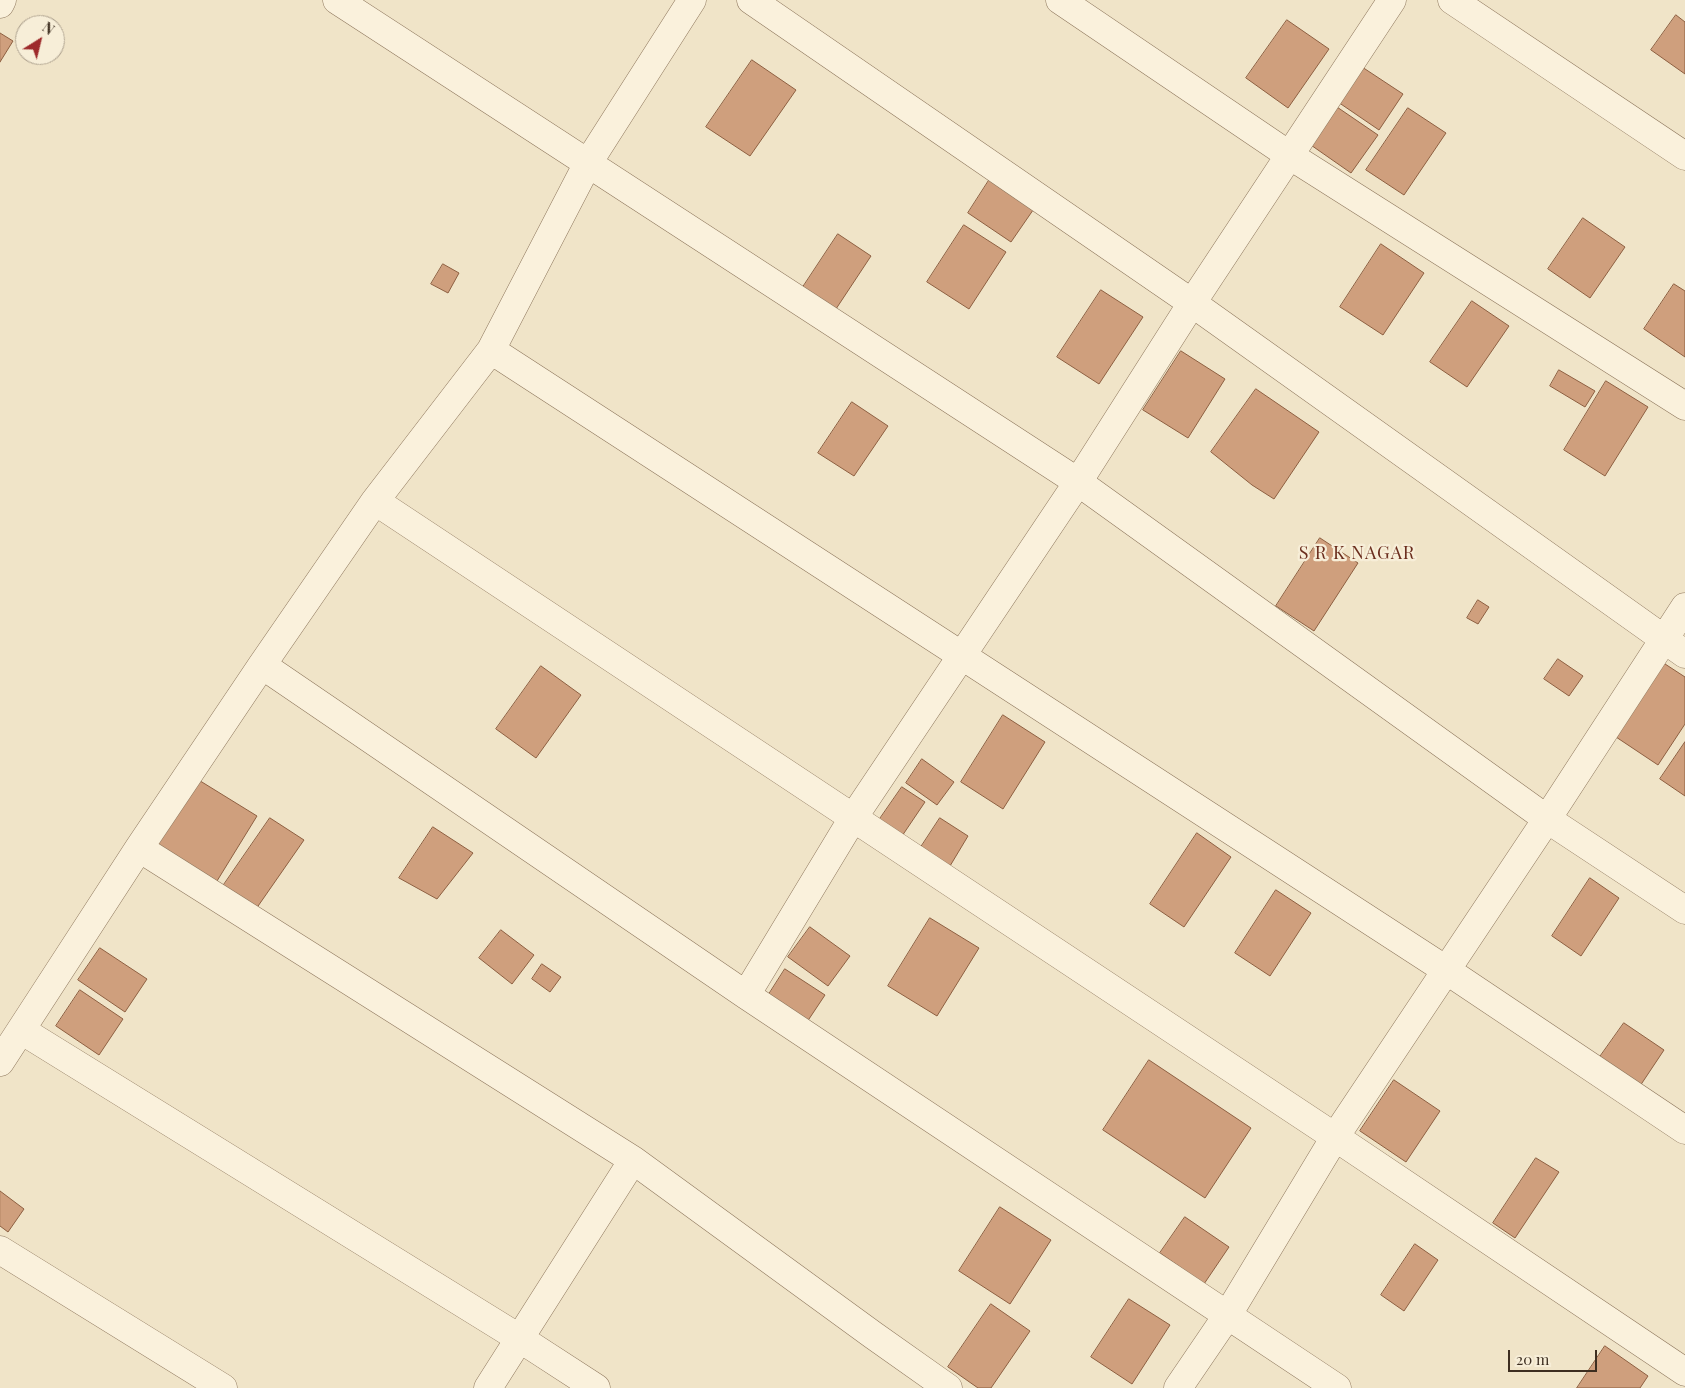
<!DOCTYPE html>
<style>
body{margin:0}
#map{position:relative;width:1685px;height:1388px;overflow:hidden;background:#f0e4c8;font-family:"Playfair Display",serif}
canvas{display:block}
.north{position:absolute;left:15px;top:15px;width:50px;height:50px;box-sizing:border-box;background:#f7eed8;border:1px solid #ada18e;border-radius:50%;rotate:36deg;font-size:14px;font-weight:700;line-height:20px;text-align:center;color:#3d2e20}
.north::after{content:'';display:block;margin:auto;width:18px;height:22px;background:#9e2a2b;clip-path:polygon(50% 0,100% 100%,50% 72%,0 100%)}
.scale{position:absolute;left:1508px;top:1350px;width:89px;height:22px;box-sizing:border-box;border:2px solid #3d2e20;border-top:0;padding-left:6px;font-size:15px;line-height:18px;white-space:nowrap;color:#3d2e20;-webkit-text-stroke:4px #f7eed8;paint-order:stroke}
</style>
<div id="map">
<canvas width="1685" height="1388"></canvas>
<div class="north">N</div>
<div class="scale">20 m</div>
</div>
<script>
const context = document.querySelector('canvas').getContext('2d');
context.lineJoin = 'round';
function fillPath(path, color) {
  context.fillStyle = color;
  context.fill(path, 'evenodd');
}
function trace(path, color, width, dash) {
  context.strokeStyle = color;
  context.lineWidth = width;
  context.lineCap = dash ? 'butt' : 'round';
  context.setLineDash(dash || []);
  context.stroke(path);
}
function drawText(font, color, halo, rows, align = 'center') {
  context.font = font + ' "Playfair Display",serif';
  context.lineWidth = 4.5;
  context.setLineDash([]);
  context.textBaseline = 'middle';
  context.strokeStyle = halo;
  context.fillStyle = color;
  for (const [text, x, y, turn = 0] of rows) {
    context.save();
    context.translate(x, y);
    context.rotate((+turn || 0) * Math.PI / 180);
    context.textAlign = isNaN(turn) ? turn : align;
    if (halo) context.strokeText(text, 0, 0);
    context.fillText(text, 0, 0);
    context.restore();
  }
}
const building = new Path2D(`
 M1676 15 1685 22V74L1651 50Z
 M1287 20 1329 49 1288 108 1246 78Z
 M0 33 13 41 0 62Z
 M752 60 796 90 750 156 706 127Z
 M1359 65 1403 94 1379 130 1335 100Z
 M1334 105 1378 135 1351 173 1308 143Z
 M1408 108 1446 133 1404 195 1366 170Z
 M995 171 1040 200 1011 242 968 213Z
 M1583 218 1625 247 1590 298 1548 269Z
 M964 225 1006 252 969 309 927 282Z
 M838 234 871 256 832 315 799 293Z
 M1381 244 1424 273 1383 335 1340 307Z
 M443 264 459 273 448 293 431 284Z
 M1674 284 1685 291V357L1644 329Z
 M1101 290 1143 317 1099 384 1057 357Z
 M1472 301 1509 326 1467 387 1430 362Z
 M1181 351 1225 379 1188 438 1143 410Z
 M1559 370 1595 391 1585 407 1550 386Z
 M1606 381 1648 407 1605 476 1564 450Z
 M1256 389 1319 432 1274 499 1252 485 1211 452Z
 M852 402 888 426 854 476 818 453Z
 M1320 538 1358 563 1314 631 1276 606Z
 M1478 600 1489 607 1478 624 1467 618Z
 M1558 659 1583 676 1569 696 1544 679Z
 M1662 662 1685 677V724L1658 765 1613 735Z
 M541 666 581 695 536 758 496 729Z
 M1003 715 1045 742 1003 809 961 782Z
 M1685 742V796L1660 779Z
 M922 759 954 782 937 805 906 783Z
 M197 779 257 816 217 881 157 845Z
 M902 787 925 802 900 839 877 823Z
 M270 818 304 840 256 909 223 886Z
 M940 818 968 836 950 866 921 847Z
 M433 827 473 853 437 899 399 878Z
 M1197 833 1231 857 1184 927 1150 904Z
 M1590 878 1619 898 1581 956 1552 936Z
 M1276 890 1311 913 1270 976 1235 953Z
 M930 918 979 948 937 1016 888 986Z
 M810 927 850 956 828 986 788 957Z
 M501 930 534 955 512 984 479 958Z
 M100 948 147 979 125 1012 78 980Z
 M542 964 561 977 550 992 532 979Z
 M785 969 825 995 803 1028 764 1002Z
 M80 990 123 1019 99 1055 56 1026Z
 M1624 1023 1664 1050 1638 1089 1597 1061Z
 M1149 1060 1251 1128 1205 1198 1103 1130Z
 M1394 1080 1440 1111 1406 1162 1360 1131Z
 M1536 1158 1559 1172 1515 1238 1493 1223Z
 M0 1191 24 1209 8 1232 0 1226Z
 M1000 1207 1051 1240 1010 1304 959 1271Z
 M1185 1217 1229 1247 1204 1284 1160 1253Z
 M1415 1244 1438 1260 1404 1311 1381 1295Z
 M1129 1299 1170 1325 1132 1384 1091 1357Z
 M991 1304 1030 1331 991 1388H978L948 1367Z
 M1605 1346 1648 1376 1640 1388H1577Z`);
fillPath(building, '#cf9f7d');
trace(building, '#8d5f41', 1);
const minor = new Path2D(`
 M337 0 1078 482 1547 819 1685 910
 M751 0 1192 303 1685 654
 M1060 0 1289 155 1685 406
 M1452 0 1685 156
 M0 4 2 0
 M491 350 1446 970 1685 1130
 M375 501 1335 1137 1685 1372
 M262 665 746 995 1337 1388
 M139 848 633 1160 873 1335 948 1388
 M746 995 853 818 1078 482 1192 303 1392 0
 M21 1030 519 1338 596 1388
 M0 1062 139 848 262 665 375 501 491 350 588 163 692 0
 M0 1250 223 1388
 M488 1388 633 1160
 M1178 1388 1227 1316 1335 1137 1547 819 1685 607`);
trace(minor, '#8d765c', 29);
trace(minor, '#faf1dc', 28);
context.letterSpacing = '1px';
drawText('18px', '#6b2e1e', '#f7eed8', [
 ["S R K NAGAR",1357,553]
]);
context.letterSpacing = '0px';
</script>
